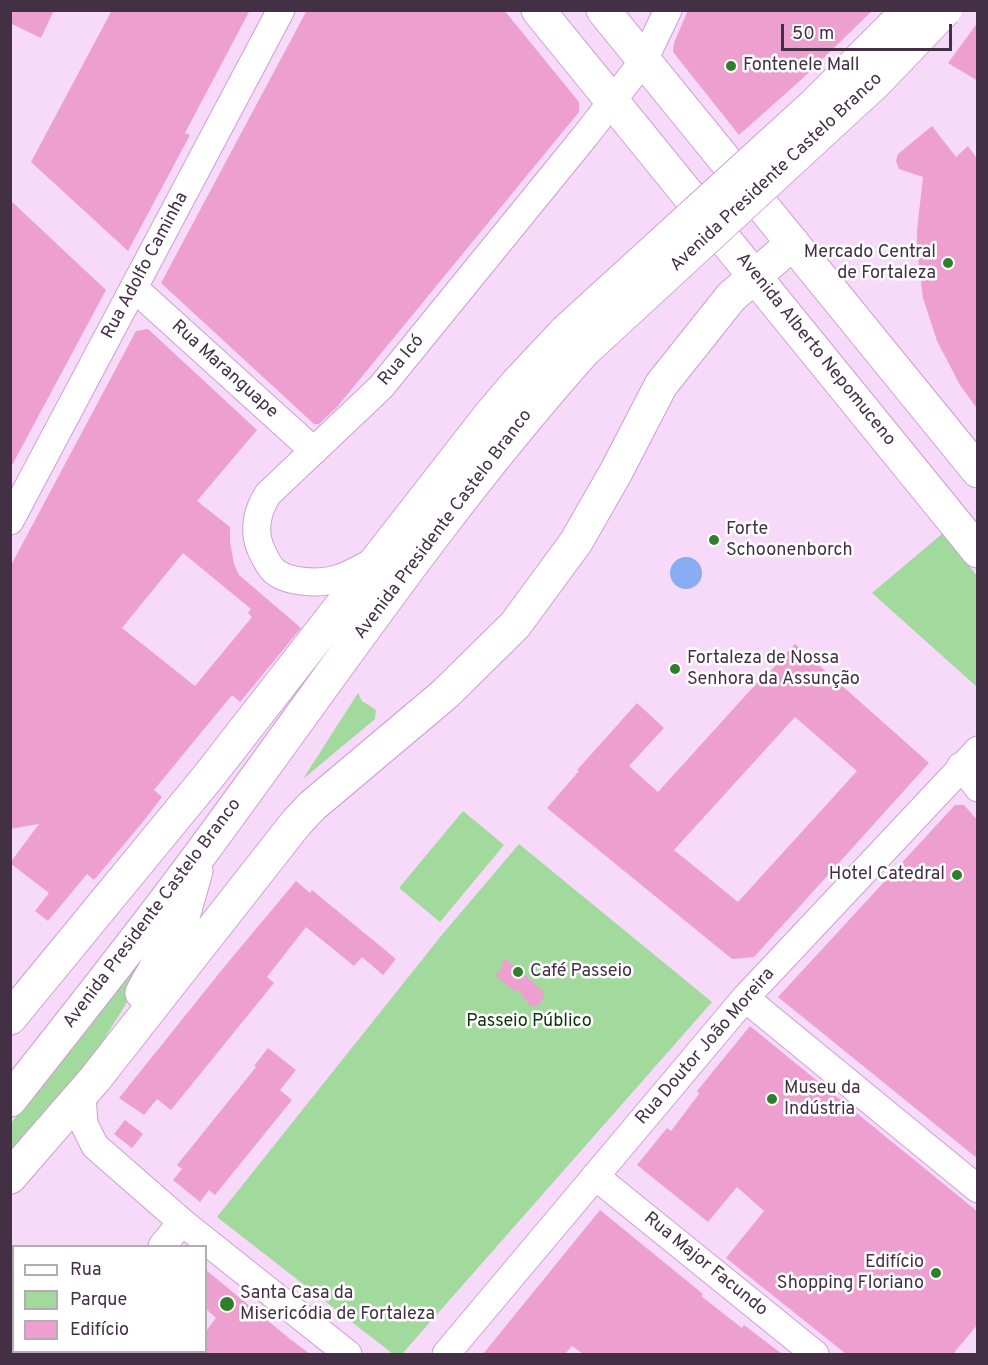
<!DOCTYPE html>
<meta charset="utf-8">
<style>
body{margin:0}
#map{position:relative;width:988px;height:1365px;overflow:hidden;background:#f7d9fa;font-family:Overpass,sans-serif}
canvas{display:block}
.frame{position:absolute;inset:0;border:12px solid #433045;pointer-events:none}
.legend{position:absolute;left:12px;top:1245px;width:195px;height:108px;box-sizing:border-box;background:#fff;border:2px solid #b4acb5;margin:0;padding:8px 10px;list-style:none;font-size:18px;color:#433045}
.legend li{display:flex;align-items:center;gap:12px;height:30px}
.legend b{width:30px;border:2px solid #b4acb5}
.scale{position:absolute;left:781px;top:24px;width:171px;height:27px;box-sizing:border-box;border:3px solid #433045;border-top:0;padding-left:8px;font-size:18px;line-height:21px;white-space:nowrap;color:#433045;-webkit-text-stroke:4px #fff;paint-order:stroke}
</style>
<div id="map">
<canvas width="988" height="1365"></canvas>
<div class="frame"></div>
<ul class="legend">
<li><b style="height:8px;background:#fff"></b>Rua</li>
<li><b style="height:16px;background:#a2d99d"></b>Parque</li>
<li><b style="height:16px;background:#eda0cf"></b>Edifício</li>
</ul>
<div class="scale">50 m</div>
</div>
<script>
const context = document.querySelector('canvas').getContext('2d');
context.lineJoin = 'round';
function fillPath(path, color) {
  context.fillStyle = color;
  context.fill(path, 'evenodd');
}
function trace(path, color, width, dash) {
  context.strokeStyle = color;
  context.lineWidth = width;
  context.lineCap = dash ? 'butt' : 'round';
  context.setLineDash(dash || []);
  context.stroke(path);
}
function drawText(font, color, halo, rows, align = 'center') {
  context.font = font + ' Overpass,sans-serif';
  context.lineWidth = 5;
  context.setLineDash([]);
  context.textBaseline = 'middle';
  context.strokeStyle = halo;
  context.fillStyle = color;
  for (const [text, x, y, turn = 0] of rows) {
    context.save();
    context.translate(x, y);
    context.rotate((+turn || 0) * Math.PI / 180);
    context.textAlign = isNaN(turn) ? turn : align;
    if (halo) context.strokeText(text, 0, 0);
    context.fillText(text, 0, 0);
    context.restore();
  }
}
fillPath(new Path2D(`
 M943 533 977 576V687L872 593Z
 M358 693 362 701 376 710 375 719 303 779Z
 M463 811 504 845 440 922 399 888Z
 M519 844 712 1002 402 1354H393L217 1217 441 936Z
 M175 914 179 918 77 1083 11 1159V1123Z`), '#a2d99d');
fillPath(new Path2D(`
 M670 573a16 16 0 1 1 32 0a16 16 0 1 1-32 0Z`), '#88adf2');
fillPath(new Path2D(`
 M10 10H54L41 38 10 23Z
 M112 10H250L185 133 190 135 128 251 31 162Z
 M307 10H504L579 102V112L337 407 319 424H314L161 283Z
 M688 10H873L802 79 739 135 673 52 674 43Z
 M978 22V81L948 63Z
 M932 126 956 157 968 146 978 160V410L960 385 937 341 923 298 917 250V230L923 177 899 169 896 161 898 154Z
 M10 200 106 290 10 469Z
 M148 329 257 430 197 501 230 527V542L234 564 239 575 301 628 240 702 232 695 154 790 162 797 142 823 94 880 87 874 48 921 35 911 49 893 10 863 39 824 10 829V567L136 331ZM183 553 251 609 248 613 252 617 195 686 122 628Z
 M795 644 929 763 754 957 732 959 547 808 579 771 577 770 637 703 664 728 629 766 658 792 765 674 766 676ZM795 717 857 771 738 902 674 850Z
 M955 805H964L978 821V1159L778 997Z
 M296 881 310 893 312 890 396 959 383 975 362 957 354 966 306 927 267 977 274 983 171 1110 157 1099 144 1115 119 1098 225 966Z
 M506 959 543 991 544 997 538 1006H532L528 1004 519 990 514 991 495 975 503 967 501 963Z
 M750 1026 978 1212V1324L953 1354H846L726 1258 764 1211 737 1187 708 1222 637 1165 667 1128 671 1131 699 1094 697 1091Z
 M268 1048 296 1070 280 1090 292 1100 215 1195 209 1190 200 1202 173 1180 182 1169 177 1165 256 1067 254 1066Z
 M125 1120 143 1134 132 1148 114 1134Z
 M600 1210 703 1294 701 1296 724 1314 742 1328 744 1325 782 1354H583L572 1346 565 1354H483Z
 M206 1270 290 1339 310 1354H206V1331L216 1318 206 1309Z`), '#eda0cf');
const minor = new Path2D(`
 M134 288 314 451
 M10 521 281 10
 M375 561C363 567 350 575 337 579 320 584 288 583 274 571 267 564 264 556 260 547 253 529 258 509 268 494L381 387 586 135 644 60 668 10
 M961 766 978 788
 M745 998 978 1189
 M82 1095 84 1124 95 1146 182 1222 348 1354
 M595 1176 815 1354
 M162 1246 182 1222
 M73 1354 75 1352
 M446 1354 745 998 978 750`);
const major = new Path2D(`
 M538 10 978 551
 M603 10 978 471
 M142 993 182 920 196 871
 M10 1018 208 777 490 415 518 382 565 332
 M10 1100C75 1018 140 936 202 852 327 683 444 508 584 351
 M10 1177 95 1079 296 823 312 806 445 694 515 625 576 542 616 472 661 385 731 297 793 243`);
trace(minor, '#cd9fd3', 29);
trace(major, '#cd9fd3', 35);
trace(minor, '#fff', 27);
trace(major, '#fff', 33);
const majorBridge = new Path2D(`
 M565 332 815 104 909 10
 M584 351 876 82 945 10`);
trace(majorBridge, '#cd9fd3', 35, []);
trace(majorBridge, '#fff', 33);
for (const [x, y, r, color] of [
 [731,66,6,"#2d7f2a"],
 [948,263,6,"#2d7f2a"],
 [714,540,6,"#2d7f2a"],
 [675,669,6,"#2d7f2a"],
 [957,875,6,"#2d7f2a"],
 [518,972,6,"#2d7f2a"],
 [772,1099,6,"#2d7f2a"],
 [936,1273,6,"#2d7f2a"],
 [227,1304,8,"#2d7f2a"]
]) {
  const dot = new Path2D();
  dot.arc(x, y, r, 0, 2 * Math.PI);
  context.fillStyle = color;
  context.fill(dot);
  trace(dot, '#fff', 2);
}
drawText('18px', '#433045', '#fff', [
 ["Fontenele Mall",743,66],
 ["Mercado Central",936,253,"right"],
 ["de Fortaleza",936,274,"right"],
 ["Forte",726,530],
 ["Schoonenborch",726,551],
 ["Fortaleza de Nossa",687,659],
 ["Senhora da Assunção",687,680],
 ["Hotel Catedral",945,875,"right"],
 ["Café Passeio",530,972],
 ["Museu da",784,1089],
 ["Indústria",784,1110],
 ["Edifício",924,1263,"right"],
 ["Shopping Floriano",924,1284,"right"],
 ["Santa Casa da",240,1294],
 ["Misericódia de Fortaleza",240,1315]
], 'left');
drawText('18px', '#433045', '#fff', [
 ["Avenida Presidente Castelo Branco",777,173,-43],
 ["Rua Adolfo Caminha",146,266,-62],
 ["Avenida Alberto Nepomuceno",815,350,51],
 ["Rua Icó",402,361,-50],
 ["Rua Maranguape",224,370,42],
 ["Avenida Presidente Castelo Branco",444,525,-53],
 ["Avenida Presidente Castelo Branco",153,914,-53],
 ["Rua Doutor João Moreira",706,1047,-49],
 ["Rua Major Facundo",705,1265,39]
]);
drawText('18px', '#0b350a', '#fff', [
 ["Passeio Público",529,1022]
]);
</script>
